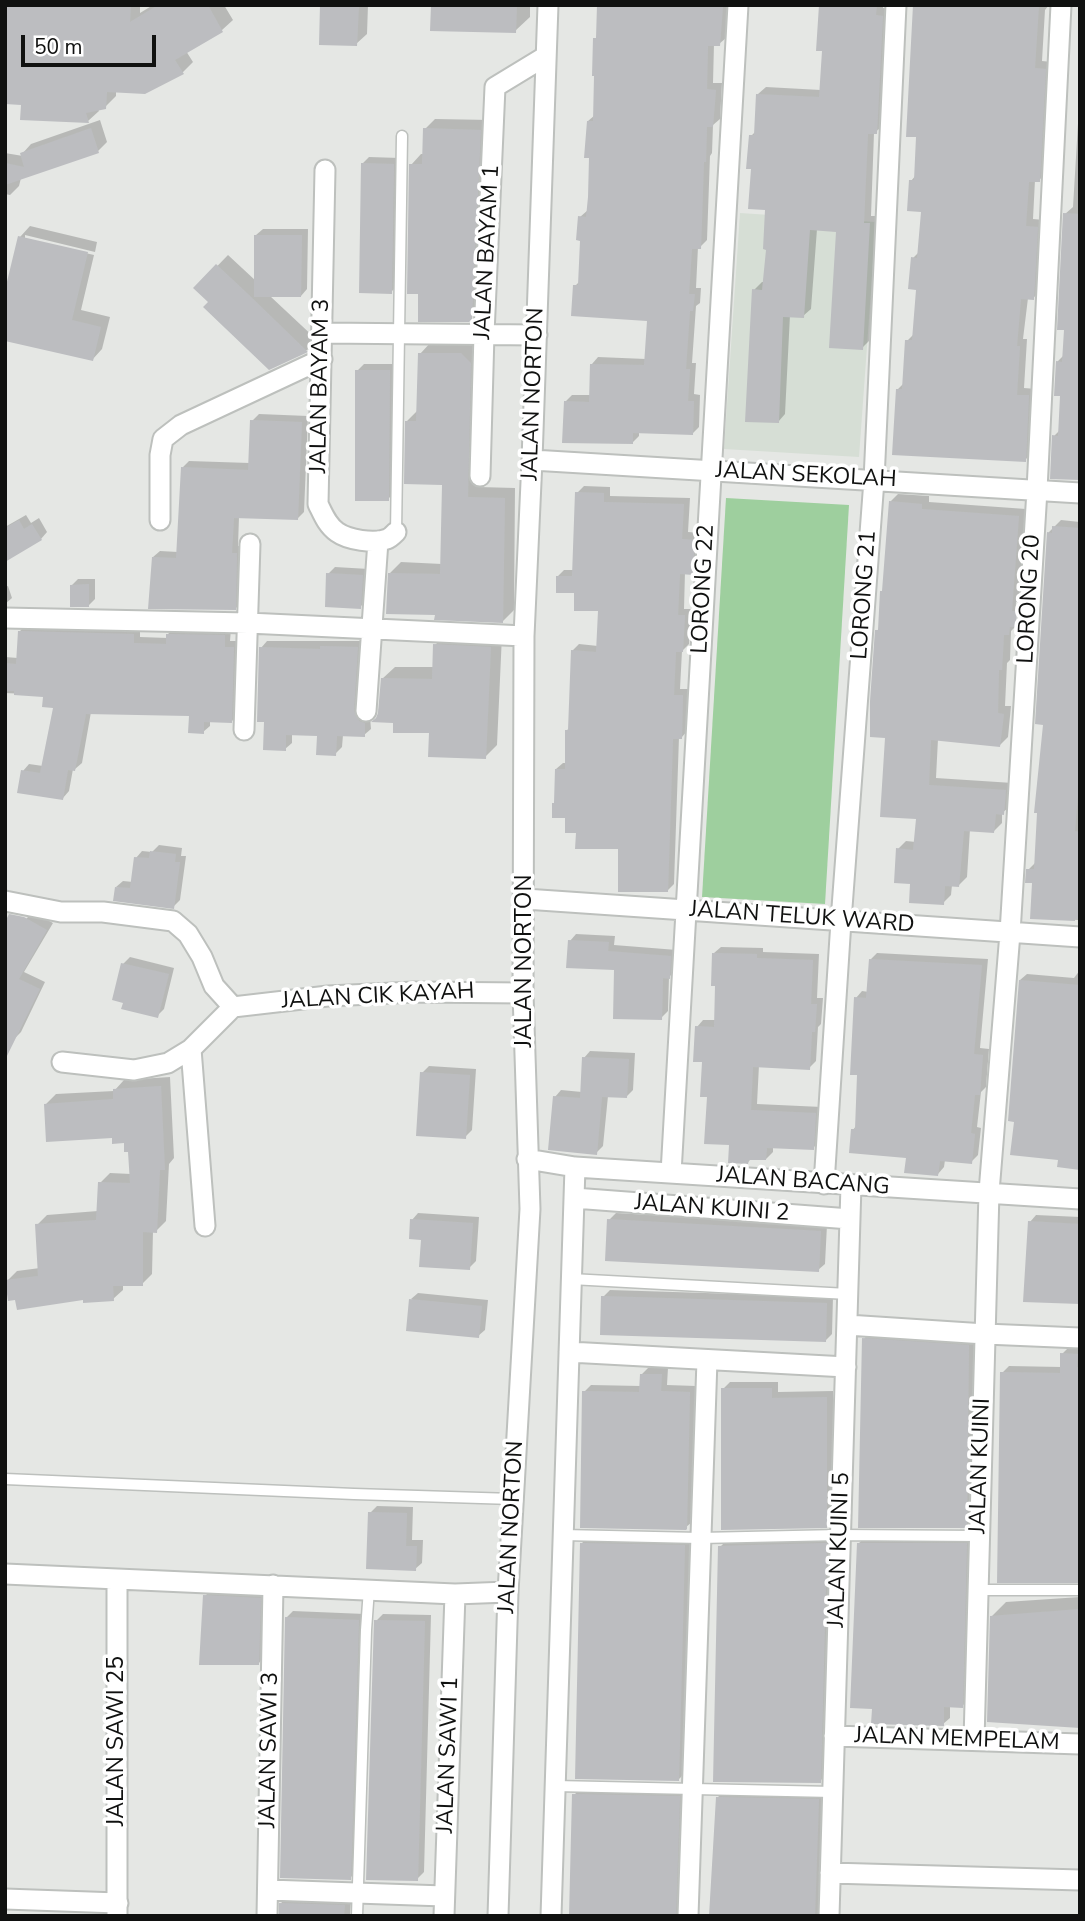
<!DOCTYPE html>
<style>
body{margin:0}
#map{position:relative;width:1085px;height:1921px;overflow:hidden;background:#e5e7e4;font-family:"Nunito Sans",sans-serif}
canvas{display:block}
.frame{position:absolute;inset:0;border:7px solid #101110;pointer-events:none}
.scale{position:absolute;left:21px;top:35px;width:135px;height:32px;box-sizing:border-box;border:4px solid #101110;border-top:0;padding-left:9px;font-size:21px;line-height:24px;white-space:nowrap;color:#101110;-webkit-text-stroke:5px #fff;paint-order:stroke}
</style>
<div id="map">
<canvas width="1085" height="1921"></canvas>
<div class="frame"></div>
<div class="scale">50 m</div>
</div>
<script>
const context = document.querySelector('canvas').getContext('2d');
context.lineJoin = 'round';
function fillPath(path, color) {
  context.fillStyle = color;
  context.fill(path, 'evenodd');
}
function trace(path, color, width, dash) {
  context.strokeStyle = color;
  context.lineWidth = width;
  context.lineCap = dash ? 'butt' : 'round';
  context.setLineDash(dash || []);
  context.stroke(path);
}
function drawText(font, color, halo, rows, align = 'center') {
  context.font = font + ' "Nunito Sans",sans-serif';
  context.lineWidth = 7;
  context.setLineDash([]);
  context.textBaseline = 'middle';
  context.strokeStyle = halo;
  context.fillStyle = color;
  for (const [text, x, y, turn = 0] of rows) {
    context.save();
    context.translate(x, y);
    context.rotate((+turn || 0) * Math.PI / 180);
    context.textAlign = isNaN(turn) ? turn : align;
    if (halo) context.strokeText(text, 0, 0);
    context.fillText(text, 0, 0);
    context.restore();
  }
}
fillPath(new Path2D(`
 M740 213 876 222 859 457 724 449Z`), '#d6ded5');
fillPath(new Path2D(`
 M726 498 849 505 825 904 702 897Z`), '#9ecf9e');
fillPath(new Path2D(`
 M5 5H140V13L153 5H224L233 20 222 30 186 51 193 62 183 72 144 92 116 91V96L105 107 98 109 99 111 88 121 22 118 23 103Z
 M322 5H368L367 34 356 44Z
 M432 5H530V17L515 31Z
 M599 5H728L726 38 719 44H714L713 83H722L720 119 713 125 712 153 710 156 707 240 700 247H698L696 288H701L700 303 696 306 692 363H696L694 394 700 395 699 427 692 434 639 432V436L632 443 565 402 572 395H591L592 364 598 357 646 359 649 320 575 286 580 281 582 239 580 217 588 210 591 157 588 121 595 115V39L598 36Z
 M820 5H883V8L890 9 884 125 874 133 871 216H877L870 340 862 348 837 230 817 229 811 309 803 316 790 315 785 414 778 422 754 290 762 282H765L768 248 767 208 752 168 751 136 756 131 758 94 766 87 821 90 824 50Z
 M913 5H1049L1045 10 1042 61 1052 62 1047 173 1039 180H1035L1033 219 1044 220 1041 291 1033 298H1028L1023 339H1027L1024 388 1036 389 1033 452 1025 460 897 390 904 383 907 341 915 333 918 288 913 258 919 252 923 210 911 181 916 175 918 135Z
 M1080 90V478L1054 436 1060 430 1062 395 1057 362 1064 355 1065 214 1073 207Z
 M435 119 491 120 482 307 468 320 411 165 421 154H424L425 129Z
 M100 120 107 142 98 151 21 178 19 186 10 195 5 194V153L23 156 22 154 31 144Z
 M369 157 400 158 398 285 391 292 362 164Z
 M30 226 97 242 95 252 25 235V239L94 255 81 310 110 317 102 349 92 360 20 237Z
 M263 229H308L307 289 301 296H270L317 340 307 350 270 368 196 288 228 255 256 281V235Z
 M431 342 472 343 481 352 479 487 515 488 514 610 503 621 436 614 390 573 401 562 442 564 444 483 407 421 418 410 420 354Z
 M364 364H396L395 492 388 499 357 371Z
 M259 414 308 416 304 512 297 519 239 517 238 546 243 547 242 602 235 609 153 557 160 551 178 552 183 467 189 461 250 463 252 421Z
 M584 486 610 487V496L690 498 688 532 701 533 699 566 692 573 685 572 684 609H691L689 644 682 651 680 689H689L688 730 682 737H679L674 884 668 890 620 848 577 832 556 802V769L563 763H567V730L570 728 572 651 579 644 598 646 600 609 558 576 564 570H574L577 493Z
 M898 494 929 496V502L1026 509 1019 602H1016L1015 624 1019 621 1020 603 1025 604 1024 618 1011 631 1010 660 1007 663 1005 706H1011L1008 737 1000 745 938 739 936 778 1013 783 1012 805 1002 813V823L994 831 970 829 967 877 959 885H952L951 895 943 903 912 883 898 849 906 841 916 842 917 817 887 736 877 631 880 627 890 502Z
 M26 515 31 523 39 518 47 532 41 539 5 546V527Z
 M1061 520 1080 522V920L1032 918 1034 882 1028 870 1035 863 1045 723 1048 533Z
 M335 567 369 569 367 600 360 607 328 574Z
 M78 579H95V599L88 606 71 586Z
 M8 586 12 598 5 604V587Z
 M26 625 140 628V637L168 638V634L174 628 231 629 230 641H240L238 715 231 722 210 721V726L203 732 191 715 91 712 82 763 75 769H73L69 791 63 798 23 771 29 764 43 766 55 706 45 695 5 693V657L18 658 20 631Z
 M447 633 502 635 497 745 485 757 431 731 378 717 382 679 395 667H434L435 645Z
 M267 641H364L371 729 364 735H343L342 747 335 754 319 734 292 733V743L285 749 266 720 261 648Z
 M159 845 182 848 181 856H186L180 900 173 907 116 887 123 881 133 882 136 858 142 851 152 852Z
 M33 912 53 923 24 972 45 982 21 1032 14 1039 5 1035 26 919Z
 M576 934 615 936 614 945 677 950 676 970 669 977 668 1011 661 1018 616 969 570 941Z
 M721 947 763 948V952L819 954 817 998H823L821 1024 818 1027 816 1061 809 1068 759 1065 757 1104 822 1107 820 1141 813 1148 773 1146V1152L766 1159 752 1158 748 1162 731 1144 708 1096 697 1027 703 1020H716L717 984 714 953Z
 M877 953 988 959 980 1048 989 1049 986 1087 981 1092 977 1127 981 1128 978 1155 971 1162 945 1160 944 1167 938 1174 908 1157 853 1130 856 1126 859 1074 856 998 862 991 869 992 871 959Z
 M130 957 174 968 164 1009 157 1016 123 964Z
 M1080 970V1168L1060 1159 1016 1120 1020 980 1027 974 1074 978Z
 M590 1051 635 1053 633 1090 627 1096H608L603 1146 596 1153 555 1097 561 1090 582 1092 584 1058Z
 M429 1066 476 1069 472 1130 465 1137 422 1073Z
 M170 1077 174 1158 169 1164 166 1221 156 1231H153L152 1274 142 1284H123V1290L113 1299 84 1298 7 1281 17 1271 40 1268 37 1225 47 1215 98 1211 100 1183 110 1173 131 1174 130 1150 125 1141 46 1104 56 1094 114 1091 124 1080Z
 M418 1213 479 1217 476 1261 469 1268 423 1239 412 1220Z
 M616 1213 827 1225 825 1264 818 1270 609 1220Z
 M1036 1215 1080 1217V1303L1030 1222Z
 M610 1290 833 1297 832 1334 825 1341 603 1297Z
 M418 1293 488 1300 485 1330 478 1336 411 1299Z
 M870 1332 975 1339 973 1520 966 1527 864 1339Z
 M1069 1347 1080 1348V1581L1002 1373 1009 1366 1062 1367V1354Z
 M648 1368H668L667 1385 696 1386 692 1522 685 1528 584 1392 591 1385 641 1386V1375Z
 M730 1382H778V1392L833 1391V1519L826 1526 723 1389Z
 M377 1506 413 1507 412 1540H423L422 1563 415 1569 370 1513Z
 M588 1537 691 1539 685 1773 679 1779 581 1544Z
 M833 1537 827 1774 820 1781 720 1547 727 1540Z
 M866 1537H973L969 1700 962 1706H950V1718L943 1724 859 1543Z
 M212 1589 266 1592 265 1656 259 1663 205 1596Z
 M1080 1597V1726L991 1617 1006 1602Z
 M293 1611 365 1614 357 1871 350 1878 286 1618Z
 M383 1614 431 1615 424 1872 417 1879 376 1621Z
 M581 1788 686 1790 681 1916H571L574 1795Z
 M724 1791 825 1793 821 1916H711L717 1798Z
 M288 1897 351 1899 350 1916H281V1903Z`), '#0003');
fillPath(new Path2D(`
 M5 5H131L130 22 158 5H208L223 32 175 60 184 74 145 94 107 92 106 109 86 113 89 123 20 120 21 105 5 104Z
 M320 5H359L357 46 319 45Z
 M431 5H517L516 33 430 31Z
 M597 5 723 6 720 46H708L707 89 716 90 713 127H707L706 162H704L701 249H692L689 294H695L693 311H690L686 369H690L688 401H694L693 435 633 433V444L562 443 564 401 589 402 590 364 644 365 647 321 571 316 573 285H578L580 241 576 240 578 216 586 217 588 197 589 158H584L587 121H593L594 76H592L593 38H596Z
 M819 5H877L876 15 883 16 877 134H868L864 223H870L863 350 829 348 836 232 810 230 804 318 783 317 779 423 745 422 752 289 762 290 766 250 763 249 765 210 748 209 751 169H746L749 135H754L756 94 819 97 822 51H816Z
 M913 5H1039L1035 68 1046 69 1040 182H1029L1026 226 1038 227 1034 300 1021 299 1017 346H1020L1017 395H1029L1026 462 892 455 896 389H902L905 340H912L916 290 908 289 911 257 917 258 921 212 907 211 909 180H914L916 137H906Z
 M91 128 99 153 5 185V163L24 167 20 153Z
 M423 128 481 130 472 319 469 322H418V294H407L409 164H422Z
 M361 163 394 164 392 294 359 293Z
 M1063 213 1080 214V480L1050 479 1052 435 1058 436 1060 396H1054L1056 361 1062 362 1064 330H1057Z
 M254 235H302L301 297H254Z
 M18 236 88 252 72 320 101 327 93 361 5 341V290Z
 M216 264 247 293 308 352 269 370 203 307 208 302 193 288Z
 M418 353H461L471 363 468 497 505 498 503 623 434 620 435 615 386 614 388 573 440 574 442 485 404 484 405 421H416Z
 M355 370H390L389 501H355Z
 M250 420 302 422 298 520 234 518 232 553H237L236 610 148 609 152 557 176 558 181 467 248 470Z
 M575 492 604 493V502L684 504 682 539 695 540 693 575 680 574 678 615H685L683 652H676L674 695H683L682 739H673L668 892H618V849H575L576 833H565V818H552V803H554L555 769H565V730H568L571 650 596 652 598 611H574V593H556V576H572Z
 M889 501 922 504V509L1019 516 1012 611H1017L1016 627H1010L1009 635H1004L1002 670H999L998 713 1004 714 1000 747 931 740 929 785 1006 790 1004 815 996 814 994 833 964 831 959 887 945 886 944 905 909 903 910 884 894 883 896 848 913 850 916 819 880 817 885 738 870 737V701L875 630H878L880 591H882Z
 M19 520 24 529 32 524 42 540 5 562V528Z
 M1052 526 1080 528V770L1075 831 1080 832V919H1075V921L1030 919 1032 883H1025L1026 869H1034L1037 813H1034L1043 725 1035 724 1047 532 1052 533Z
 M326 573 363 575 361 609 325 607Z
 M89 584V607H70V585Z
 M18 631 134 634V643L166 644V634L225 635V647H234L232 723 204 722V734L188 733 189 716 86 714 75 771 68 770 63 800 17 793 21 770 40 773 53 708 42 707 43 697 14 695V691H5V663L16 664Z
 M433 644 491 647 486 759 428 757 429 733H393V723L371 722 376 718 378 713 381 678 432 679Z
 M320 646 358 647 354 711 359 721 365 723V737L337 736 336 756 316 755 317 736 286 735V751L263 750 264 722H257L259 647 320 649Z
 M150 851 176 854 175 862H180L174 909 113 901 115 887 130 888 134 857 149 858Z
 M9 914 24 917 47 930 19 979 40 989 5 1060V922Z
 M568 940 609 942 608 951 671 956 670 979 663 978 662 1020 613 1019 614 970 566 968Z
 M712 953 757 954V958L813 960 811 1004H817L815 1032H812L810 1070 753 1067 751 1110 816 1113 814 1150 767 1148 766 1160H749L748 1164 728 1163 729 1145 704 1144 707 1097H700L702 1062H693L695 1026 714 1027 715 986H711Z
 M869 959 982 965 974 1054 983 1055 980 1095H975L971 1133 975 1134 972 1164 940 1161 938 1176 904 1173 906 1158 849 1153 851 1129H855L857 1075H850L854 997 866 998Z
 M121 963 169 974 158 1018 121 1009 123 1003 112 1000Z
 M1019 980 1080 985V1170L1057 1167 1058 1160 1010 1155 1014 1122 1008 1121Z
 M582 1057 629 1059 627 1098 602 1097 597 1155 548 1150 553 1096 580 1098Z
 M420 1072 470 1075 466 1139 416 1136Z
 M161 1086 165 1170H160L157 1233 143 1232V1286H113L114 1301 83 1303V1300L17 1310 15 1300 8 1301 5 1280 38 1276 35 1224 96 1220 98 1182 130 1183 128 1152H124V1143L112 1144V1138L46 1142 44 1104 113 1099V1089Z
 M410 1219 473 1223 470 1270 419 1267 421 1240 409 1239Z
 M607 1219 821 1231 819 1272 605 1261Z
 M1028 1221 1080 1224V1304L1023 1302Z
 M601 1296 827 1303 826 1342 600 1335Z
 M409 1299 482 1306 479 1338 406 1331Z
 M862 1338 969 1345 967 1528H858Z
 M1060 1353 1078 1354 1077 1367 1080 1368V1583H997L1000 1372 1060 1373Z
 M640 1374H662L661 1391 690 1392 687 1529 686 1530 580 1528 582 1391 639 1392Z
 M721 1388H772V1398L827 1397V1528L721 1530Z
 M368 1512 407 1513 406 1546H417L416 1571 366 1569Z
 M580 1543 685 1545 679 1781 575 1779Z
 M827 1543 821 1783 713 1782 718 1546Z
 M857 1543H967L963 1708 944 1707V1726L871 1724 872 1709 850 1708Z
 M203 1595 261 1598 259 1665H199Z
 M1080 1609V1728L987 1722 990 1616Z
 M285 1617 359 1620 351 1880 280 1878Z
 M374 1620 425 1621 418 1881 366 1880Z
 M572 1794 680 1796 676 1916H569Z
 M716 1797 819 1799 815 1916H709Z
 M279 1903 345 1905 344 1916H279Z`), '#bcbdc0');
const lane = new Path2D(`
 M396 532 402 136
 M571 1279 848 1294
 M5 1479 354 1494 513 1499
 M563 1535 700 1538 840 1535 979 1536
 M978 1590H1080
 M555 1786 833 1792
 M357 1916 366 1630 369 1589`);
const street = new Path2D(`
 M325 170 318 504C323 514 327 525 337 532 348 540 374 544 387 539 390 538 394 534 396 532
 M323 333 537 335
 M532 460 1080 493
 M480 476 484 334 495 87 546 56
 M160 520V455L163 439 181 425 322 359
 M5 618 248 623 524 636
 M366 711 378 541
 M244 730 250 544
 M525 899 1080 937
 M5 901 61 912H103L173 921 188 934 202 957 214 986 233 1007
 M191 1049 205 1226
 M62 1062 134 1070 168 1063 191 1049 233 1007 328 996 415 992 523 993
 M527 1159 575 1167 1080 1199
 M671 1173 738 5
 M824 1184 841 921 874 480 896 5
 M574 1198 850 1219
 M847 1325 985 1334 1080 1338
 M569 1352 846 1367
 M5 1574 455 1594 508 1592
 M117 1579V1916
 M834 1736 1080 1744
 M974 1740 989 1192 1010 933 1037 490 1061 5
 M830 1873 1080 1880
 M268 1890 444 1896
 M5 1899 118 1903
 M267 1916 273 1585
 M444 1916 455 1594
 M498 1916 508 1592 530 1209 523 993 524 636 532 460 548 5
 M551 1916 575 1167
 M688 1916 707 1360
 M829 1916 851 1185`);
trace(lane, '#bdc0bd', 13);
trace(street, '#bdc0bd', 23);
trace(lane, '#fff', 10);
trace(street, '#fff', 19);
drawText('23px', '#101110', '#fff', [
 ["JALAN BAYAM 1",488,252,-87],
 ["JALAN BAYAM 3",321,386,-89],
 ["JALAN NORTON",534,394,-88],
 ["JALAN SEKOLAH",806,476,3],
 ["LORONG 22",704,589,-87],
 ["LORONG 21",865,595,-86],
 ["LORONG 20",1030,599,-87],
 ["JALAN TELUK WARD",802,918,4],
 ["JALAN NORTON",525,961,-90],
 ["JALAN CIK KAYAH",378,997,-3],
 ["JALAN BACANG",803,1182,4],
 ["JALAN KUINI 2",712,1209,4],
 ["JALAN KUINI",981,1466,-88],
 ["JALAN NORTON",512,1527,-87],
 ["JALAN KUINI 5",840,1550,-88],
 ["JALAN MEMPELAM",957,1740,2],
 ["JALAN SAWI 25",117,1741,-90],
 ["JALAN SAWI 3",270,1750,-89],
 ["JALAN SAWI 1",449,1755,-88]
]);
</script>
